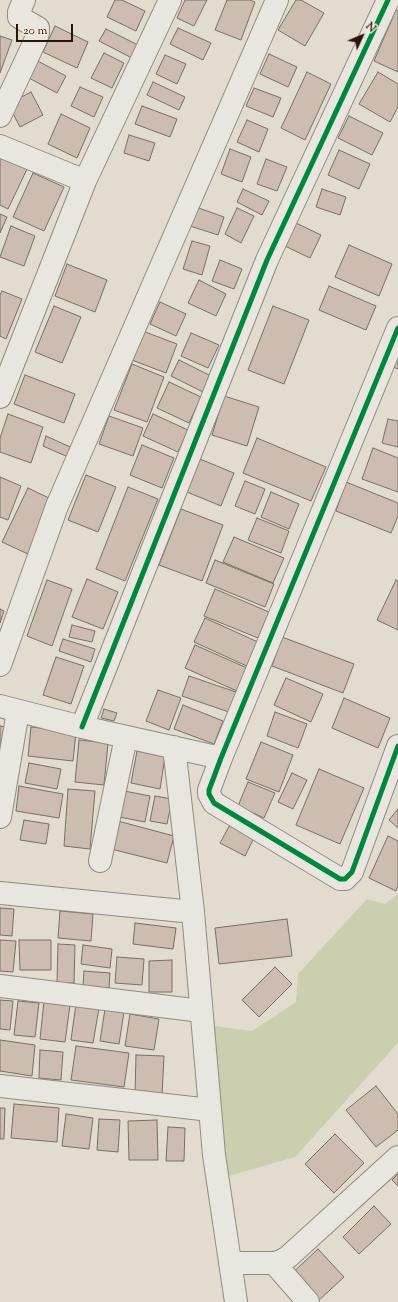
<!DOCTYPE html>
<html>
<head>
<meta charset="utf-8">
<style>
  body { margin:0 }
  #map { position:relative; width:398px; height:1302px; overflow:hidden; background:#e2dccf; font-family:"Sorts Mill Goudy",serif }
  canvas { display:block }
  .north { position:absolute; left:342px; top:16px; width:40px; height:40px; -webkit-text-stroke:3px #f1ebdb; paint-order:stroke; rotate:46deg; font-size:11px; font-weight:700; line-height:16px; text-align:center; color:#291405 }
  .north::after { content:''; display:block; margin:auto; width:14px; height:18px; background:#291405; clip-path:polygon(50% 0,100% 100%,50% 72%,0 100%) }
  .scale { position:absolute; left:16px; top:24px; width:57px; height:18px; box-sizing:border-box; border:2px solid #291405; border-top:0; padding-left:5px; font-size:12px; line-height:14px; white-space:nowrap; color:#291405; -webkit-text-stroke:3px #f1ebdb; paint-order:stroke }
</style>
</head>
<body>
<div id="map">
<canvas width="398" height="1302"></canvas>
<div class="north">N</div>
<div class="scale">20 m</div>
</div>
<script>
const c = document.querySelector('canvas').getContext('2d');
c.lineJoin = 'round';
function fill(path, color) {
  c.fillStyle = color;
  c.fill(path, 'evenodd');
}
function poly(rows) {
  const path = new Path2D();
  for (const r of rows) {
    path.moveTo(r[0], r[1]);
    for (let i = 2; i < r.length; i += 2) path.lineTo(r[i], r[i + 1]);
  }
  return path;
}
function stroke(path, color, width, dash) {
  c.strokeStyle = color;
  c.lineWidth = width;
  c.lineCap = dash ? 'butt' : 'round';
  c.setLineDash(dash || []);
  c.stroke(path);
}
const green = poly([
  [398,894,398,1043,295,1157,225,1177,214,1026,252,1031,296,1002,298,974,367,899,385,904]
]);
const building = poly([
  [115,0,122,0,145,11,136,31,107,17,115,0],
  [185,0,207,0,194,26,177,18,185,0],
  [227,0,250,0,255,2,241,40,215,30,227,0],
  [296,0,301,0,324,13,305,46,278,30,296,0],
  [396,10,398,11,398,72,374,61,396,10],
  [55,26,88,42,77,68,43,52,55,26],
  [178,28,211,43,203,60,170,44,178,28],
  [106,29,138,45,132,58,99,41,106,29],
  [0,36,12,40,0,73,0,36],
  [104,53,124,63,112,88,91,78,104,53],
  [269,54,297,67,288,87,260,74,269,54],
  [165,55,186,64,177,84,156,74,165,55],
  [34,59,66,76,57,93,25,76,34,59],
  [307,72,331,84,305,140,281,128,307,72],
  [378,72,398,84,398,107,390,122,359,104,378,72],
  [153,82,185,97,179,110,147,95,153,82],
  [80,87,103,97,94,117,71,106,80,87],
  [254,88,281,98,273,117,246,106,254,88],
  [31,92,43,115,20,127,8,104,31,92],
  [142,106,177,119,170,137,135,124,142,106],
  [61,114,90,128,77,158,48,144,61,114],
  [349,116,383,133,372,155,338,138,349,116],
  [247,120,268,129,259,152,237,142,247,120],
  [129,135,155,143,149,161,124,153,129,135],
  [230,149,251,157,242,182,221,174,230,149],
  [339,150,370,164,359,189,328,175,339,150],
  [0,154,28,167,8,209,0,205,0,154],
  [266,159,287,167,277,191,257,184,266,159],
  [33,173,64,187,44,231,13,217,33,173],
  [243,189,269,201,262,215,237,202,243,189],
  [322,189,346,197,340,215,316,207,322,189],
  [193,206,224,217,218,235,187,225,193,206],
  [237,208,254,216,241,243,225,234,237,208],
  [0,214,7,217,0,233,0,214],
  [296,223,321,235,310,258,285,246,296,223],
  [11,226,35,236,24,266,0,257,11,226],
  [192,241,210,246,202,275,183,269,192,241],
  [349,245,392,264,379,296,335,277,349,245],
  [220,260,242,269,234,289,212,281,220,260],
  [67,264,107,280,95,312,55,296,67,264],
  [199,280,226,294,216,316,188,303,199,280],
  [329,286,376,306,366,330,319,310,329,286],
  [2,291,22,299,6,339,0,336,0,295,2,291],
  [160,302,186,314,176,336,150,324,160,302],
  [54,306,81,317,62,363,35,352,54,306],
  [273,306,309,320,284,384,248,370,273,306],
  [140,330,177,344,166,373,129,359,140,330],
  [191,333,219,345,208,368,181,356,191,333],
  [398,355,398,369,393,367,398,355],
  [179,360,215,378,207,394,171,376,179,360],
  [132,364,164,377,147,422,114,410,132,364],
  [25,375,75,394,64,423,14,404,25,375],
  [169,382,201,397,189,423,157,408,169,382],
  [224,396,259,407,247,446,212,435,224,396],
  [8,414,43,427,31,463,0,452,0,438,8,414],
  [153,414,188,430,178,452,143,436,153,414],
  [109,416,143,428,133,456,99,444,109,416],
  [388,419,398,421,398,447,382,443,388,419],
  [46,436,79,451,75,460,43,446,46,436],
  [257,438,326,467,311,501,243,473,257,438],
  [142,445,174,458,162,488,130,475,142,445],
  [373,448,398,458,398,492,362,479,373,448],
  [195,457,234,473,221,506,182,490,195,457],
  [86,475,116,487,98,532,68,520,86,475],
  [0,477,21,486,8,520,0,517,0,477],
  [245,481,265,489,255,514,235,506,245,481],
  [346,482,398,503,398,516,391,533,336,511,346,482],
  [128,487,158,499,125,581,96,569,128,487],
  [28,488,53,500,28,554,2,542,28,488],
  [271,492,299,504,289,529,261,517,271,492],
  [181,509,223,525,202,581,159,565,181,509],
  [257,518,289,531,281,553,248,540,257,518],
  [234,537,284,558,273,583,223,562,234,537],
  [215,560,274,584,265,607,206,583,215,560],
  [87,579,118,592,103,629,72,617,87,579],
  [47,580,72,589,52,646,27,636,47,580],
  [396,580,398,581,398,630,377,620,396,580],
  [215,589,269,612,258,638,204,616,215,589],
  [0,609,4,611,0,623,0,609],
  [205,618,260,643,249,667,194,642,205,618],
  [72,625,95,631,92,642,69,637,72,625],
  [282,637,354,664,343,693,272,666,282,637],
  [63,639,95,649,91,662,59,651,63,639],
  [195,645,247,668,237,691,185,668,195,645],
  [56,657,84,666,71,704,43,695,56,657],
  [189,676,236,692,229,712,182,696,189,676],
  [286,678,323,694,311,722,274,705,286,678],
  [158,690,181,698,169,730,146,721,158,690],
  [344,698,390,718,378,748,332,728,344,698],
  [183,705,223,721,214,744,174,729,183,705],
  [104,709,117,713,114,721,101,718,104,709],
  [275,712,307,724,298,748,267,736,275,712],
  [0,726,11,728,7,752,0,750,0,726],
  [31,727,76,732,73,761,28,756,31,727],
  [79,740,108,743,104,785,75,782,79,740],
  [261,742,293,755,279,792,246,779,261,742],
  [137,751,165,757,160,789,131,783,137,751],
  [29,763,61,769,57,789,25,783,29,763],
  [319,769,364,788,340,844,296,825,319,769],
  [292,773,307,780,293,809,278,802,292,773],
  [248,782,275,793,264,818,238,806,248,782],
  [19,786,63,794,59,818,16,811,19,786],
  [68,789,95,791,90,849,64,846,68,789],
  [124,791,150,796,145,822,119,817,124,791],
  [155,796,172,799,167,824,150,821,155,796],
  [398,809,398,828,389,820,398,809],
  [24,820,49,824,46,844,20,840,24,820],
  [114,820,174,836,167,863,107,848,114,820],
  [231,823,255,836,245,856,220,843,231,823],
  [388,836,398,841,398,886,396,891,369,878,388,836],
  [0,908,14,909,12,936,0,935,0,908],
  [60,911,93,914,91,941,58,938,60,911],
  [287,919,292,956,219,964,215,928,287,919],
  [135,923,176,928,173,949,133,944,135,923],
  [0,940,16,941,13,972,0,971,0,940],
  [19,940,51,940,51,970,20,970,19,940],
  [58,944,75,945,74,983,57,983,58,944],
  [83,945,112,949,110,968,81,964,83,945],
  [117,957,144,959,142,985,115,983,117,957],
  [172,960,172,992,149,992,149,961,172,960],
  [275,967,292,984,259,1017,242,1000,275,967],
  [84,971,110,973,109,988,83,986,84,971],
  [0,1000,13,1001,10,1030,0,1029,0,1000],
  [18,1001,39,1003,35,1037,14,1035,18,1001],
  [44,1001,70,1005,65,1042,40,1039,44,1001],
  [76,1004,99,1008,93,1043,71,1040,76,1004],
  [105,1009,124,1012,119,1044,100,1041,105,1009],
  [130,1014,159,1019,154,1050,125,1046,130,1014],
  [0,1040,35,1045,32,1076,0,1071,0,1040],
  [76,1046,129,1053,124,1087,71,1080,76,1046],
  [40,1050,63,1052,61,1080,39,1078,40,1050],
  [136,1055,164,1056,162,1096,135,1095,136,1055],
  [376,1086,398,1114,398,1130,376,1147,346,1110,376,1086],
  [14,1104,59,1108,57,1142,11,1138,14,1104],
  [0,1108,5,1108,4,1139,0,1139,0,1108],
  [66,1114,93,1118,89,1149,62,1146,66,1114],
  [99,1119,120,1120,118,1152,97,1150,99,1119],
  [157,1120,158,1160,129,1160,128,1121,157,1120],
  [168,1127,185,1128,184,1161,166,1161,168,1127],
  [335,1134,364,1163,334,1193,305,1164,335,1134],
  [398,1174,398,1186,392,1180,398,1174],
  [374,1206,391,1224,359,1254,343,1237,374,1206],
  [318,1249,344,1277,317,1302,288,1277,318,1249]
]);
const minor = poly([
  [0,116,36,39,38,33,38,28,19,17,19,12,24,0],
  [0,146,85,181,0,397],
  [85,181,170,0],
  [398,328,221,758,209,790,209,794,214,803,340,879,345,879,352,872,398,746],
  [0,665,57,506,277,0],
  [0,706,82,727,221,758],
  [82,727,267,260,388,0],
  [174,747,193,912,214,1155,236,1302],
  [0,817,18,711],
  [100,861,126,737],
  [0,893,193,912],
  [0,986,201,1011],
  [0,1086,210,1110],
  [230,1263,274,1263,281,1261,288,1257,398,1157],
  [274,1263,308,1302]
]);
const cycleway = poly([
  [398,328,221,758,209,790,209,794,214,803,340,879,345,879,352,872,398,746],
  [82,727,267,260,388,0]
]);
fill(green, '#cbceaf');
fill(building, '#cdbdb1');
stroke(building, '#766f66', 1);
stroke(minor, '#918a81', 24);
stroke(minor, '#e9e6df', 22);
stroke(cycleway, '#00873e', 5);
</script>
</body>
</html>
